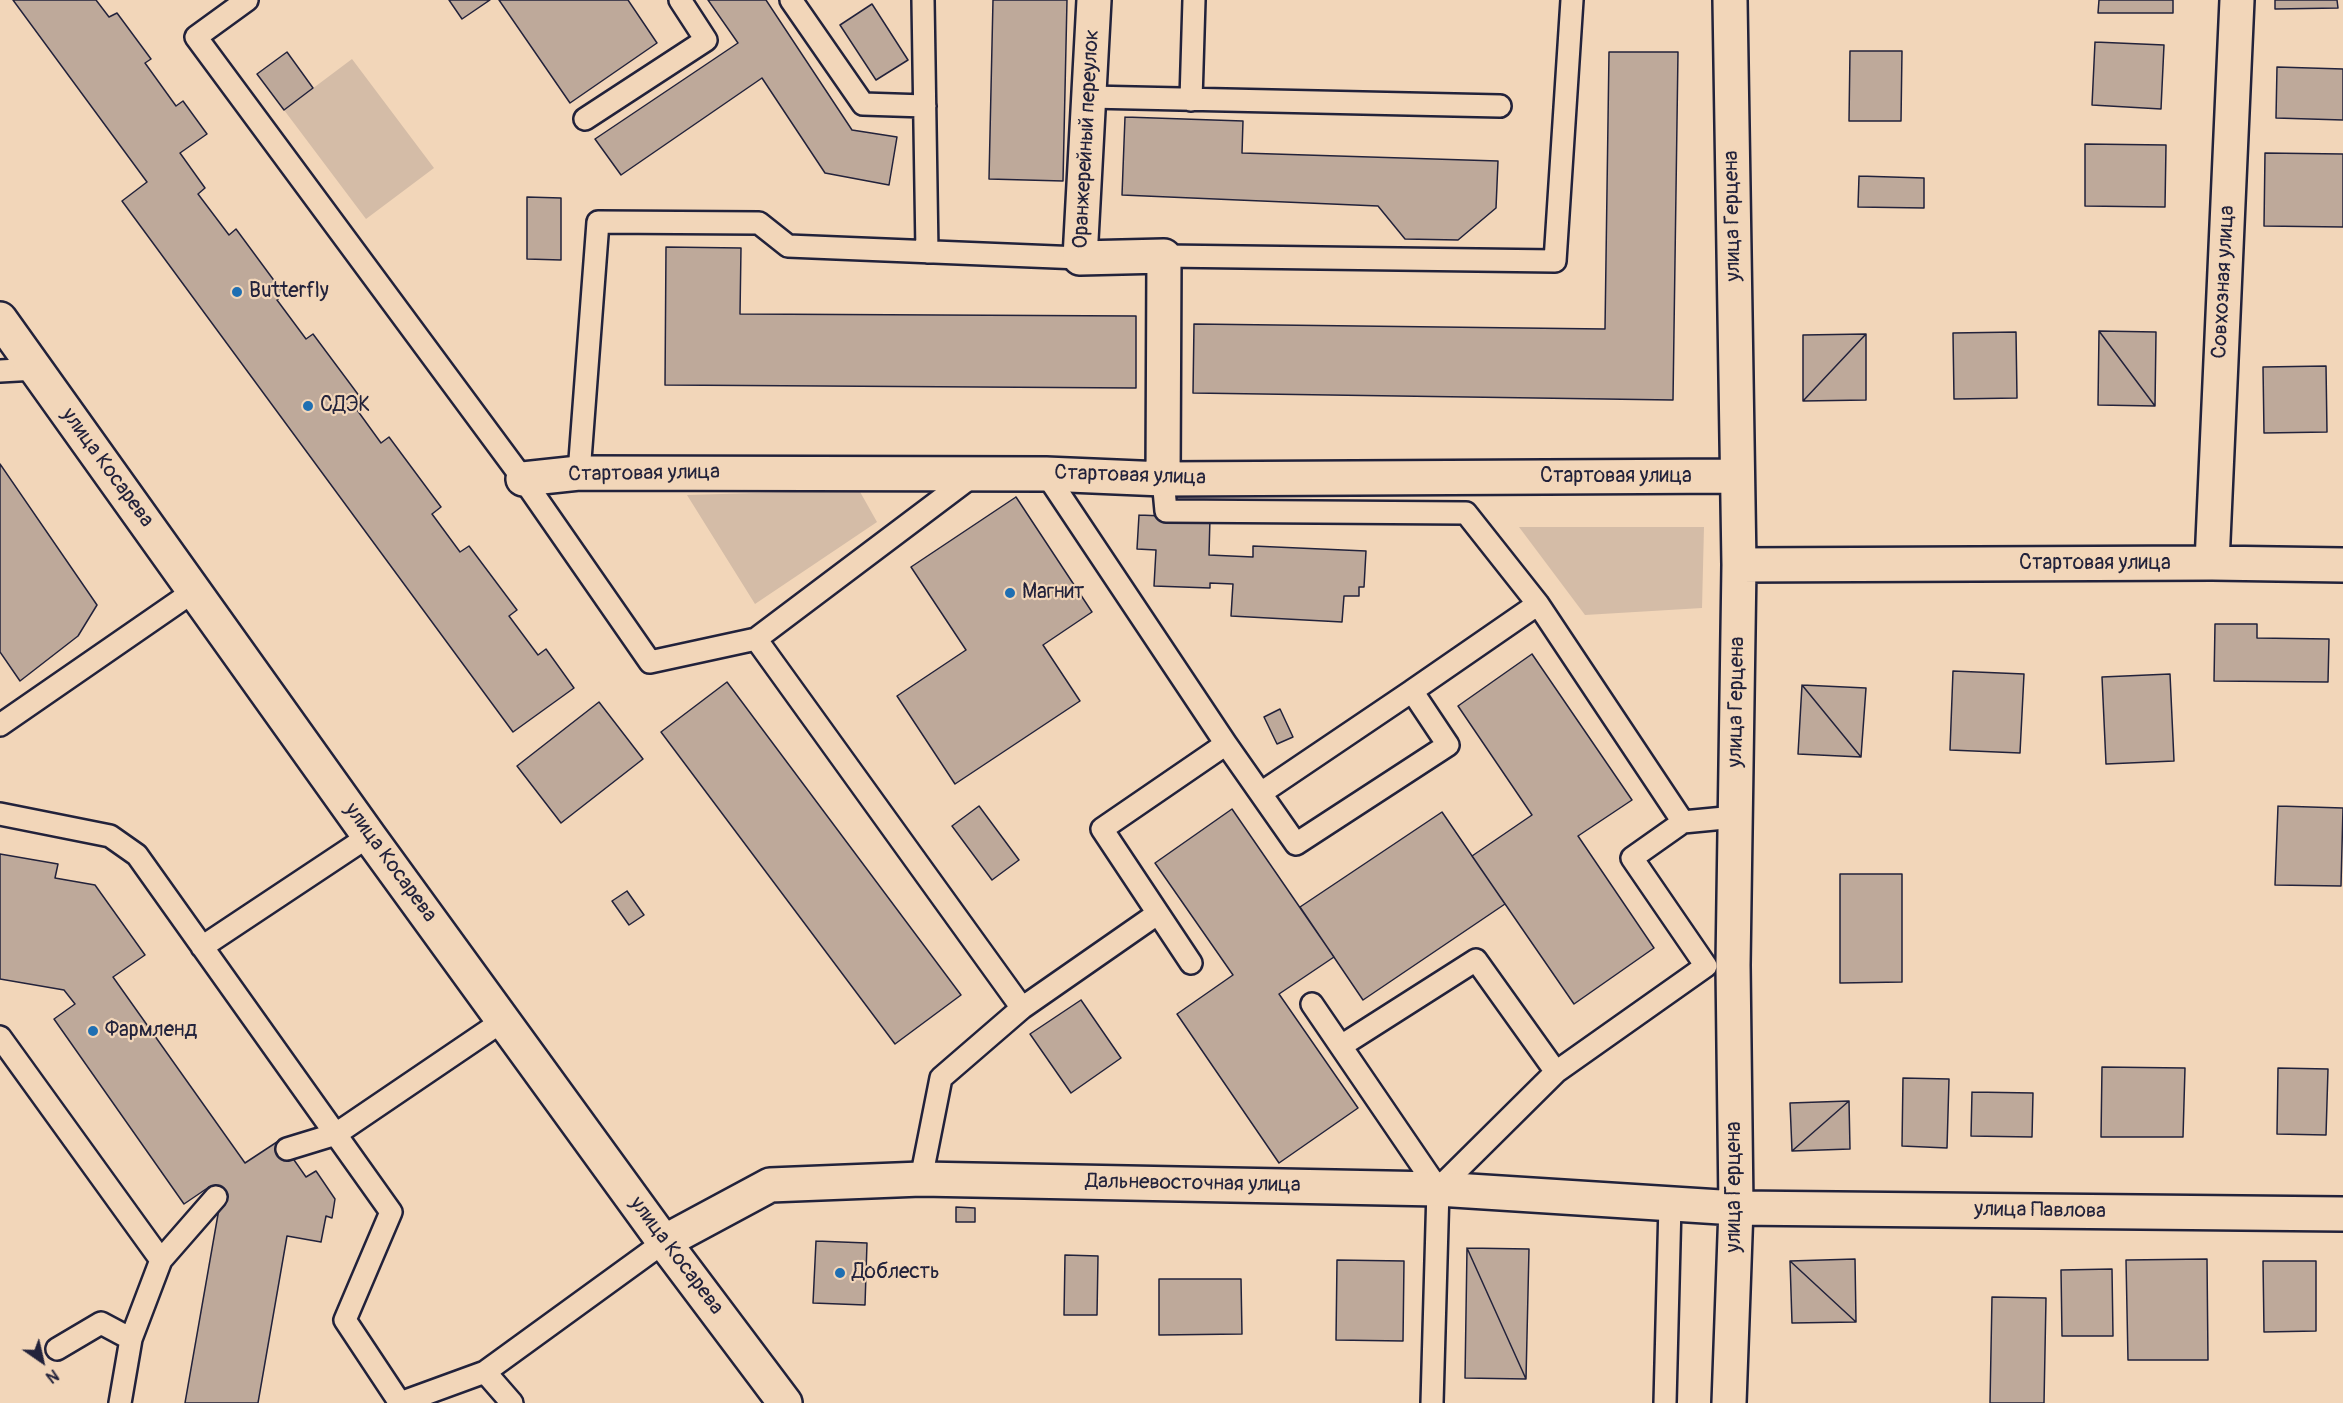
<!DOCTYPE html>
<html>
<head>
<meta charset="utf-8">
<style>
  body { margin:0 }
  #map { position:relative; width:2343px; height:1403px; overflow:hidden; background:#f2d6b9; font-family:Pangolin,sans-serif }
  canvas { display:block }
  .north { position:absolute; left:12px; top:1331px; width:60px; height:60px; -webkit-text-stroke:4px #f2d6b9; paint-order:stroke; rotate:146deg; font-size:16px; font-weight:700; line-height:24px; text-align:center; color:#22223b }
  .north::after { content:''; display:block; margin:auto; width:21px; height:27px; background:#22223b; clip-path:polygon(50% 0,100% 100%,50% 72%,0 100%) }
</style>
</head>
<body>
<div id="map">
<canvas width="2343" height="1403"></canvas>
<div class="north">N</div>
</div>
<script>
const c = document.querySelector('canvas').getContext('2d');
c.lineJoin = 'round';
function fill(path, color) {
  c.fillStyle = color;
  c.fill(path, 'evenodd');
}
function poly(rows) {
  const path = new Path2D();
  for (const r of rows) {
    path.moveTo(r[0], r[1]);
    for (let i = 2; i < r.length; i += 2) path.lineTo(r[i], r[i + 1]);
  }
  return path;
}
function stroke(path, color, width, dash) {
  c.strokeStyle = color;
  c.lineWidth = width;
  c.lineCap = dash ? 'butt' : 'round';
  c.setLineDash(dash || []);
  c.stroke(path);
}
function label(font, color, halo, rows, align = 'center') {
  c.font = font + ' Pangolin,sans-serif';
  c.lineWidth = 4.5;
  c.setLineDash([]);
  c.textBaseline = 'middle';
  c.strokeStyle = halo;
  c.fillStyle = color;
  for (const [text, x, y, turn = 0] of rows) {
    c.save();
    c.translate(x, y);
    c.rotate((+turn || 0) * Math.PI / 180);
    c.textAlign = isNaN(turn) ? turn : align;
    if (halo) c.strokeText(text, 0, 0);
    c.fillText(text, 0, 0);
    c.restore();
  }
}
const green = poly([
  [352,59,434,168,366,219,284,110],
  [859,490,877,522,755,604,687,495],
  [1519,527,1704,527,1702,608,1585,615]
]);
const building = poly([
  [13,0,96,0,109,17,117,13,151,59,145,63,176,106,183,101,207,134,180,153,205,188,198,194,229,235,236,229,284,294,277,300,306,339,313,334,360,397,352,403,381,443,389,437,441,507,432,514,460,552,469,546,517,610,509,616,538,655,546,649,574,688,513,732,122,201,147,182,13,0],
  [449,0,490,0,462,19,449,0],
  [499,0,628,0,657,43,570,103,499,0],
  [708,0,766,0,852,130,897,137,889,185,825,173,762,78,621,175,595,139,738,43,708,0],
  [993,0,1067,0,1063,181,989,179,993,0],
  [2099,0,2173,0,2173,13,2098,13,2099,0],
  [2275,0,2337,0,2338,8,2275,9,2275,0],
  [872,4,908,60,876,80,840,25,872,4],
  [2095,42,2164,45,2161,109,2092,105,2095,42],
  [1850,51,1902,51,1901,121,1849,121,1850,51],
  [287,52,313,88,284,110,257,74,287,52],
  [1609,52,1678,52,1673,400,1193,393,1194,324,1605,329,1609,52],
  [2277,67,2343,69,2343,120,2276,118,2277,67],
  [1125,117,1243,121,1242,153,1498,161,1496,208,1458,240,1405,239,1378,206,1122,195,1125,117],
  [2085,144,2166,145,2165,207,2085,206,2085,144],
  [2265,153,2343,154,2343,227,2264,226,2265,153],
  [1859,176,1924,178,1924,208,1858,207,1859,176],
  [527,197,561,198,561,260,527,259,527,197],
  [666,247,741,248,740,314,1136,316,1136,388,665,385,666,247],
  [2099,331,2155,406,2098,405,2099,331],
  [2099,331,2156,332,2155,406,2099,331],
  [2016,332,2017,398,1954,399,1953,333,2016,332],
  [1866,334,1803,401,1803,335,1866,334],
  [1866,334,1866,400,1803,401,1866,334],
  [2326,366,2327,432,2264,433,2263,367,2326,366],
  [0,464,97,605,78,636,20,681,0,652,0,464],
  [1016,497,1092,612,1043,645,1080,701,955,784,897,696,966,650,911,567,1016,497],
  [1139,515,1210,518,1209,555,1253,557,1253,546,1366,551,1364,587,1359,587,1359,596,1344,596,1342,622,1231,616,1233,584,1210,583,1210,588,1154,586,1156,550,1137,549,1139,515],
  [2215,624,2257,624,2257,638,2329,639,2328,682,2214,681,2215,624],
  [1532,654,1632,800,1578,836,1654,948,1574,1004,1472,856,1532,815,1458,706,1532,654],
  [1953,671,2024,674,2020,753,1950,750,1953,671],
  [2170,674,2174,761,2106,764,2102,677,2170,674],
  [727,682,961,995,895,1044,661,732,727,682],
  [1802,685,1866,688,1861,757,1802,685],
  [1802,685,1861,757,1798,754,1802,685],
  [599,702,643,759,561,823,517,766,599,702],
  [1280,709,1293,737,1277,744,1264,717,1280,709],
  [979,806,1019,860,992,880,952,826,979,806],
  [2278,806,2343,808,2341,886,2275,885,2278,806],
  [1232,809,1334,957,1279,994,1358,1108,1279,1163,1177,1014,1233,975,1155,863,1232,809],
  [1442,812,1505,904,1363,1000,1300,907,1442,812],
  [0,854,58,864,55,878,95,885,145,955,113,977,245,1163,280,1140,306,1177,316,1171,335,1199,332,1218,326,1216,321,1242,287,1236,258,1403,185,1403,220,1203,209,1187,184,1204,54,1019,75,1004,64,990,0,979,0,854],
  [1840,874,1902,874,1902,982,1840,983,1840,874],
  [627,891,644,915,629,925,612,901,627,891],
  [1081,1000,1121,1058,1071,1093,1030,1034,1081,1000],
  [2102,1067,2185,1068,2183,1137,2101,1137,2102,1067],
  [2278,1068,2328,1069,2326,1135,2277,1134,2278,1068],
  [1903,1078,1949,1079,1947,1148,1902,1146,1903,1078],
  [1972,1092,2033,1093,2032,1137,1971,1136,1972,1092],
  [1849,1101,1850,1149,1792,1151,1849,1101],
  [1849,1101,1792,1151,1790,1103,1849,1101],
  [956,1207,975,1208,975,1222,956,1222,956,1207],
  [816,1241,867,1243,865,1305,813,1303,816,1241],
  [1467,1248,1529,1249,1526,1379,1467,1248],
  [1467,1248,1526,1379,1465,1378,1467,1248],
  [1065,1255,1098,1256,1097,1315,1064,1315,1065,1255],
  [1855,1259,1856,1322,1790,1261,1855,1259],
  [2207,1259,2208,1360,2128,1360,2126,1260,2207,1259],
  [1337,1260,1404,1261,1403,1341,1336,1340,1337,1260],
  [1790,1261,1856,1322,1792,1323,1790,1261],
  [2263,1261,2316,1261,2316,1331,2264,1332,2263,1261],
  [2112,1269,2113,1336,2062,1336,2061,1270,2112,1269],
  [1159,1279,1241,1279,1242,1334,1159,1335,1159,1279],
  [1992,1297,2046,1298,2044,1403,1990,1403,1992,1297]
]);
const service = poly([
  [247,0,196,37,523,479,650,662,756,639,1022,1008],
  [791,0,863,104,925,106],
  [923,0,927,252],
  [1089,97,1500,106],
  [1191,100,1194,0],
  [585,119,706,40,680,0],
  [1164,256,1555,261,1572,0],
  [0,371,36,369],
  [579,473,598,222,759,223,788,246,1080,258],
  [1046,474,1226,744,1102,829,1191,963],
  [1163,479,1166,511,1466,513,1538,604],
  [756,639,975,474],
  [0,725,194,591],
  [1226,744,1296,844,1448,745,1412,691,1538,604,1683,822,1632,858,1706,966,1556,1072,1438,1189,1312,1004],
  [1261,793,1412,691],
  [0,814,110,836,137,855,391,1212,345,1320,400,1403,485,1372,664,1242],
  [1683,822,1735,817],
  [202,947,369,836],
  [0,1037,161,1260,131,1339,120,1403],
  [1341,1046,1476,960,1556,1072],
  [287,1149,336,1134,504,1020],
  [921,1179,941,1078,1022,1008,1157,914],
  [161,1260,216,1197],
  [57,1349,101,1323,131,1339],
  [485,1372,512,1403],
  [1432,1403,1438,1189],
  [1665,1403,1670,1204]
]);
const minor = poly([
  [1094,0,1080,258,1164,256,1163,479],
  [523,479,579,473,1046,474,1163,479,1737,476],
  [2212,563,2237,0],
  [1739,565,2212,563,2343,565],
  [664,1242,770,1185,921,1179,1438,1189,1736,1208,2343,1214],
  [1729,1403,1736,1208,1733,965,1739,565,1730,0]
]);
const tertiary = poly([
  [0,319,369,836,664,1242,785,1403]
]);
const markers = [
  [237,292,6,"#1f6fb2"],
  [308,406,6,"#1f6fb2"],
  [1010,593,6,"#1f6fb2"],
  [93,1031,6,"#1f6fb2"],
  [840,1273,6,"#1f6fb2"]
];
const streetNames = [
  ["Оранжерейный переулок",1087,139,-87],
  ["улица Герцена",1733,216,-91],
  ["Совхозная улица",2224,282,-87],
  ["улица Косарева",107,468,54],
  ["Стартовая улица",644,474,-1],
  ["Стартовая улица",1130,476,2],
  ["Стартовая улица",1616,477],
  ["Стартовая улица",2095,564],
  ["улица Герцена",1737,702,-89],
  ["улица Косарева",390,863,54],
  ["Дальневосточная улица",1193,1184,1],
  ["улица Герцена",1735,1187,-90],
  ["улица Павлова",2040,1211,1],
  ["улица Косарева",676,1256,53]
];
const poiNames = [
  ["Butterfly",249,292],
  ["СДЭК",320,406],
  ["Магнит",1022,593],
  ["Фармленд",105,1031],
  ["Доблесть",852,1273]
];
fill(green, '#d4bca7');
fill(building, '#bea99a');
stroke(building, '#22223b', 1.5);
stroke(service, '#22223b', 26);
stroke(minor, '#22223b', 38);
stroke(tertiary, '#22223b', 38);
stroke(service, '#f2d6b9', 21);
stroke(minor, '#f2d6b9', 33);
stroke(tertiary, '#f2d6b9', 33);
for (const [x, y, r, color] of markers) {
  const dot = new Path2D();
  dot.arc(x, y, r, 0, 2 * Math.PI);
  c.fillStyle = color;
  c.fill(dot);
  stroke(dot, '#f2d6b9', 2);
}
label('21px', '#22223b', '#f2d6b9', streetNames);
label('21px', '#22223b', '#f2d6b9', poiNames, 'left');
</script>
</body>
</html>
